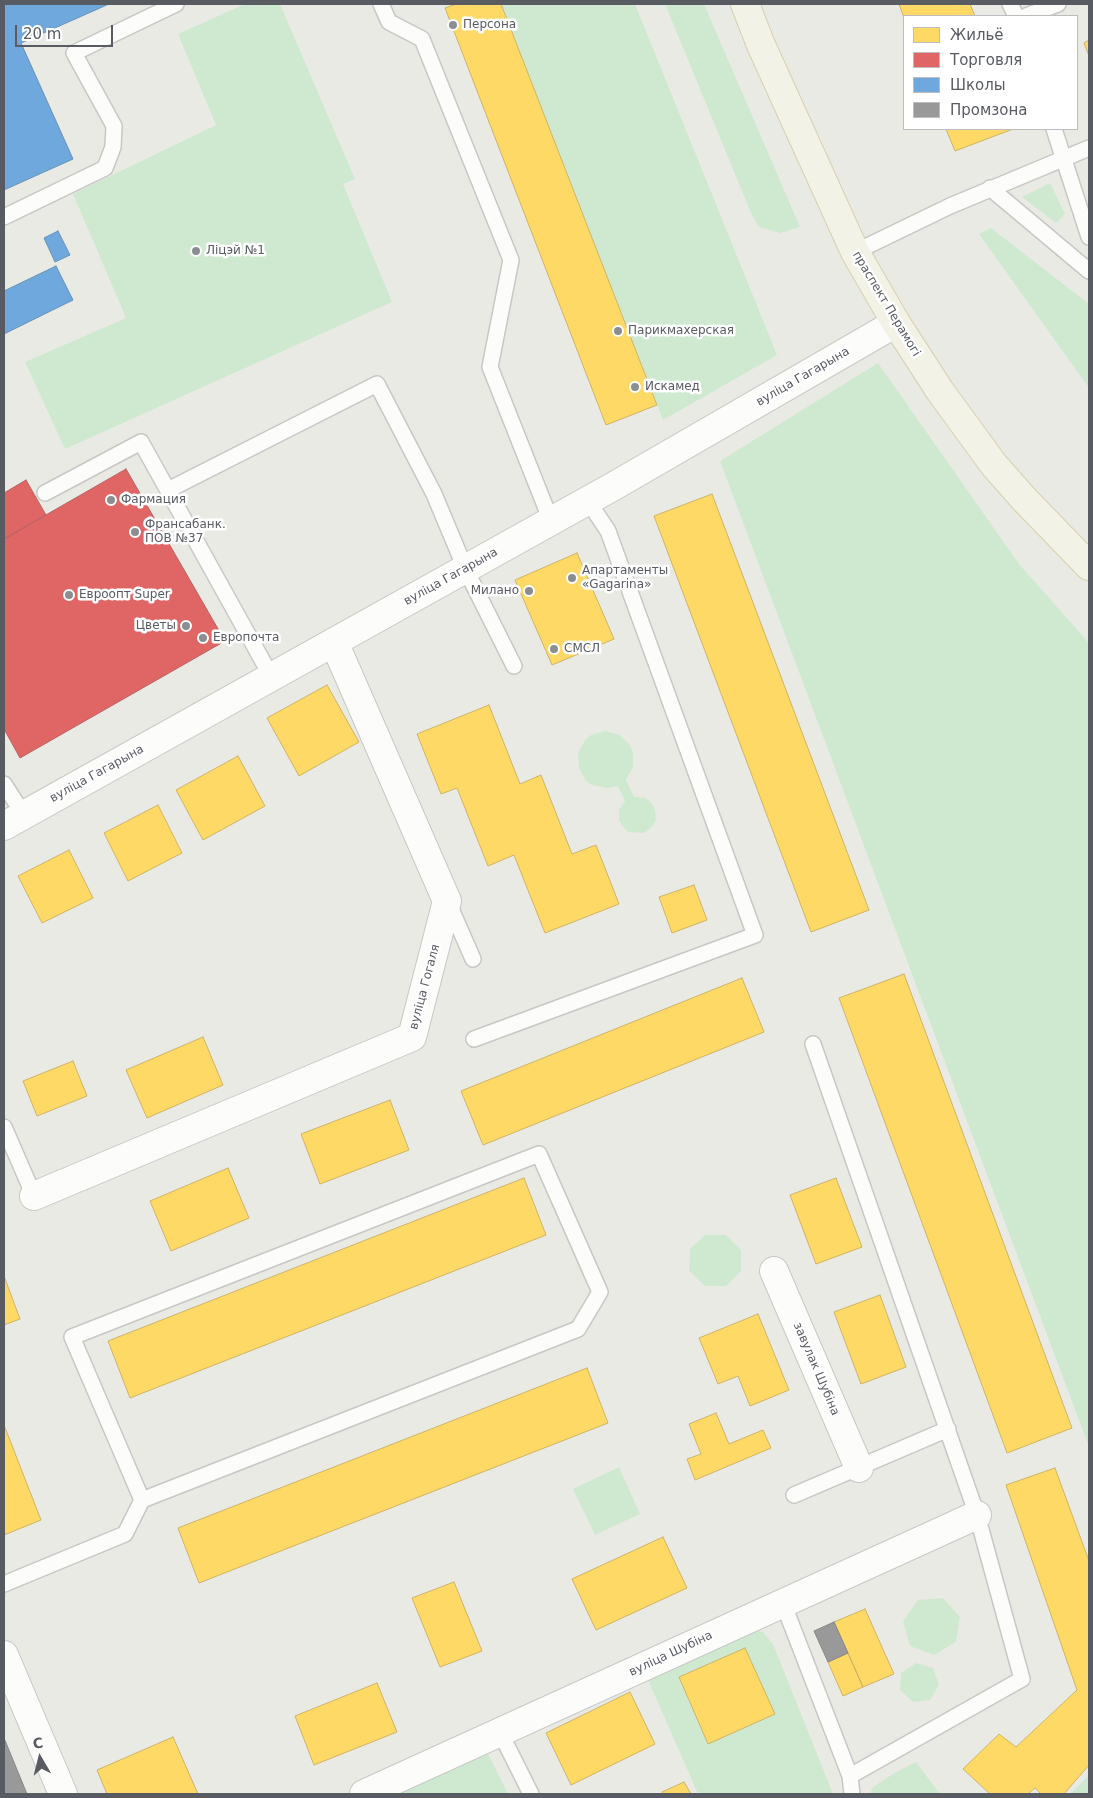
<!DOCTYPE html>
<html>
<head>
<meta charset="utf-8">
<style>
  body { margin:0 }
  #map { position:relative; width:1093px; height:1798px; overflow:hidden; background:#eaeae4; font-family:"DejaVu Sans",sans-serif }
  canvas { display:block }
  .frame { position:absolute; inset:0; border:5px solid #595b63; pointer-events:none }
  .legend { position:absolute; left:903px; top:15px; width:175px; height:115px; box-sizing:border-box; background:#fff; border:1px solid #bdbdc1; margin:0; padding:6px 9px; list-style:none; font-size:15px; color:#595b63 }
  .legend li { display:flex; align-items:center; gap:10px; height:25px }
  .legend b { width:25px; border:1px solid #bdbdc1 }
  .north { position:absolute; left:15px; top:1733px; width:50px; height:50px; -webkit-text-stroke:4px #fff; paint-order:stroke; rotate:352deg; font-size:14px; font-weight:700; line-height:20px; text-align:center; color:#595b63 }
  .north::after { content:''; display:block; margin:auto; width:18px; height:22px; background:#595b63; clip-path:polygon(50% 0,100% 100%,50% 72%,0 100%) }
  .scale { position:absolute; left:15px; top:25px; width:98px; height:22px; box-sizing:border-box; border:2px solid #595b63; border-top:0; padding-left:6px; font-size:15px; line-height:18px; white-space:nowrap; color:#595b63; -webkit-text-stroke:4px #fff; paint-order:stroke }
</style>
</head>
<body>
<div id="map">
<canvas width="1093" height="1798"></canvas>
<div class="frame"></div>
<ul class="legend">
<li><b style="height:14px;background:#ffd966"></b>Жильё</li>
<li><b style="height:14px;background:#e06666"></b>Торговля</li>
<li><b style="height:14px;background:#6fa8dc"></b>Школы</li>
<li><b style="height:14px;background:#999"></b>Промзона</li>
</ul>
<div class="north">С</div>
<div class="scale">20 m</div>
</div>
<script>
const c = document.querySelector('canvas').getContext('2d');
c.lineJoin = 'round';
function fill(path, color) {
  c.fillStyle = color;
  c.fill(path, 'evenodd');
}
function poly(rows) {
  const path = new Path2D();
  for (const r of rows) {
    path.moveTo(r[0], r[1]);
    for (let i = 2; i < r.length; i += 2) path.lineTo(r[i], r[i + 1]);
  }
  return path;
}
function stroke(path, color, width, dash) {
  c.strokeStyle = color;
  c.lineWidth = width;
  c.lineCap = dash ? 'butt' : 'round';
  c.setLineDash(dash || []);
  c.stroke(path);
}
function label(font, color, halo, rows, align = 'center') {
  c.font = font + ' "DejaVu Sans",sans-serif';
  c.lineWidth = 5;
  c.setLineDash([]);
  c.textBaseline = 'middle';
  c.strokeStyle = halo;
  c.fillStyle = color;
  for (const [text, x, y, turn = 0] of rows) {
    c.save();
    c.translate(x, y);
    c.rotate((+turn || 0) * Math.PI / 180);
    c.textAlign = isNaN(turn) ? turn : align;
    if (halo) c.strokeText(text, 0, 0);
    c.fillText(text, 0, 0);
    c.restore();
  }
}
const green = poly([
  [245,4,280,4,355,179,343,184,392,302,65,449,25,362,126,318,73,194,216,125,178,34],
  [501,4,635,4,777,355,663,420],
  [665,4,704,4,800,227,780,233,759,227,751,213],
  [1050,183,1065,214,1056,223,1022,197],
  [991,228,1089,304,1089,388,979,234],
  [878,363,1019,564,1089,643,1089,1447,720,461],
  [605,731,620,735,630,745,633,752,633,767,626,780,634,797,646,798,653,805,655,810,656,820,654,824,647,831,643,833,628,832,622,825,619,820,619,810,625,801,618,786,607,788,592,785,586,781,579,768,578,753,585,740,591,735],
  [705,1235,726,1235,741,1250,741,1271,726,1286,705,1286,689,1271,690,1249],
  [619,1467,640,1514,595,1535,573,1489],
  [943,1598,960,1617,956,1642,934,1655,910,1646,903,1621,918,1600],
  [750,1630,763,1632,773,1644,833,1794,698,1794,648,1680],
  [916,1663,933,1668,939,1685,930,1700,913,1702,900,1690,901,1673],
  [487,1752,508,1794,396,1794],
  [916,1762,940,1794,870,1794,873,1787,896,1772],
  [1089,1775,1089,1794,1070,1794]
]);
const homes = poly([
  [456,4,501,4,657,405,606,425,445,8,456,4],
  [899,4,970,4,975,16,904,16,904,18,899,4],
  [1089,40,1089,56,1084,43,1089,40],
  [946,129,1013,129,955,151,946,129],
  [712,494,869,910,811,932,654,516,712,494],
  [577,553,614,639,552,665,515,580,577,553],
  [327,685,359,742,299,776,267,718,327,685],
  [489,705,520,784,541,775,572,854,596,845,619,904,545,933,514,855,488,866,457,788,441,794,417,734,489,705],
  [238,756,265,806,203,840,176,790,238,756],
  [158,805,182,853,128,881,104,833,158,805],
  [69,850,93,898,42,923,18,876,69,850],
  [694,885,707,920,672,933,659,897,694,885],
  [904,974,1072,1428,1007,1453,839,998,904,974],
  [742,978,764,1032,483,1145,461,1091,742,978],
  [203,1037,223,1085,147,1118,126,1070,203,1037],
  [73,1061,87,1096,37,1116,23,1081,73,1061],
  [390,1100,409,1150,320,1184,301,1134,390,1100],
  [228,1168,249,1218,171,1251,150,1201,228,1168],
  [524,1178,546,1235,130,1398,108,1341,524,1178],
  [836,1178,862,1247,816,1264,790,1195,836,1178],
  [4,1276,20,1319,4,1325,4,1276],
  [880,1295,906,1367,861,1384,834,1312,880,1295],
  [758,1314,789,1390,750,1406,738,1376,718,1384,699,1338,758,1314],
  [587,1368,608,1423,199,1583,178,1528,587,1368],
  [716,1413,729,1444,763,1430,771,1448,695,1480,687,1459,701,1454,689,1424,716,1413],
  [4,1425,41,1520,4,1535,4,1425],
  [1055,1468,1089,1561,1089,1765,1064,1794,1041,1794,1035,1788,1028,1794,990,1794,963,1769,999,1734,1016,1747,1077,1690,1006,1485,1055,1468],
  [663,1537,687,1588,596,1630,572,1579,663,1537],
  [454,1582,482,1651,440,1667,412,1598,454,1582],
  [865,1609,894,1674,863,1687,834,1622,865,1609],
  [745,1648,775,1714,708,1744,679,1677,745,1648],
  [848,1653,863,1687,843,1696,828,1662,848,1653],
  [377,1683,397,1732,314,1765,295,1716,377,1683],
  [630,1692,655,1744,571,1785,546,1733,630,1692],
  [173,1737,198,1794,107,1794,97,1770,173,1737],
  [684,1782,691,1794,663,1794,662,1792,684,1782]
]);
const shops = poly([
  [126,469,225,641,20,758,4,729,4,539,126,469],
  [26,480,46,515,4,539,4,493,26,480]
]);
const schools = poly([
  [4,4,109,4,21,43,73,159,4,190,4,4],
  [58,231,70,255,55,262,44,238,58,231],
  [56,266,73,300,4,334,4,291,56,266]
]);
const industry = poly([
  [834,1622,848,1653,828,1662,814,1631,834,1622],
  [4,1738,27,1794,4,1794,4,1738]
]);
const lane = poly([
  [381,4,389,22,422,39,511,260,490,367,551,521],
  [1010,4,1016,16],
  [1026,16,1058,4],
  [1054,129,1089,237],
  [990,188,1089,271],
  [4,217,105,168,113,147,114,126,74,53,176,4],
  [855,252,950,206,1089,148],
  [168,490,377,384,434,494,465,568,514,666],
  [45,493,141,442,271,676],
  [4,784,24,815],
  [448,902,473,959],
  [474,1039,755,935,608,531,588,501],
  [813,1044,977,1515,1022,1679,850,1776,852,1794],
  [4,1127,34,1196],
  [794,1495,948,1429],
  [4,1584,125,1534,142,1500,578,1329,600,1292,539,1154,72,1337,142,1500],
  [783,1603,850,1776],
  [500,1732,531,1794]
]);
const street = poly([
  [4,826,614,486,896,323],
  [34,1196,412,1037,447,901,334,642],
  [774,1271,859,1468],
  [4,1655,63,1794],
  [364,1794,977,1515]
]);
const primary = poly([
  [745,4,761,45,855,252,896,323,940,391,994,465,1024,499,1089,566]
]);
const markers = [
  [453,25,5,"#8c8d90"],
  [196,251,5,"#8c8d90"],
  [618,331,5,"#8c8d90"],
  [635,387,5,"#8c8d90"],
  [111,500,5,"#8c8d90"],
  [135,532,5,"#8c8d90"],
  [572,578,5,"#8c8d90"],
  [529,591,5,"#8c8d90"],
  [69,595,5,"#8c8d90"],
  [186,626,5,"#8c8d90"],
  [203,638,5,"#8c8d90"],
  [554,649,5,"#8c8d90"]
];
const poiNames = [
  ["Персона",463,25],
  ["Ліцэй №1",206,251],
  ["Парикмахерская",628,331],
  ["Искамед",645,387],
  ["Фармация",121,500],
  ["Франсабанк.",145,525],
  ["ПОВ №37",145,539],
  ["Апартаменты",582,571],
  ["«Gagarina»",582,585],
  ["Милано",519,591,"right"],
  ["Евроопт Super",79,595],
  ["Цветы",176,626,"right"],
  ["Европочта",213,638],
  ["СМСЛ",564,649]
];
const streetNames = [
  ["праспект Перамогі",886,304,59],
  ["вуліца Гагарына",803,377,-30],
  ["вуліца Гагарына",451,577,-29],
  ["вуліца Гагарына",97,774,-29],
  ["вуліца Гогаля",425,987,-75],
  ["завулак Шубіна",816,1369,67],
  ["вуліца Шубіна",671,1654,-25]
];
fill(green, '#cfe9d1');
fill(homes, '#ffd966');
stroke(homes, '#cdb365', 1);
fill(shops, '#e06666');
stroke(shops, '#b86365', 1);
fill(schools, '#6fa8dc');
stroke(schools, '#6891b8', 1);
fill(industry, '#999');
stroke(industry, '#868689', 1);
stroke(lane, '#c7c7c6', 18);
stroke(street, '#c7c7c6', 30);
stroke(primary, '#d5d1af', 30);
stroke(lane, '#fcfcfb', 15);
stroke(street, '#fcfcfb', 28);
stroke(primary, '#f2f2e6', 28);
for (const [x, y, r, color] of markers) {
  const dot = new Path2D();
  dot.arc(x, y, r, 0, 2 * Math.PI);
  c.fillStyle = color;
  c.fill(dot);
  stroke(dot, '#fff', 2);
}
label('12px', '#595b63', '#fff', poiNames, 'left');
label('12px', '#595b63', '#fff', streetNames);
</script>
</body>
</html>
